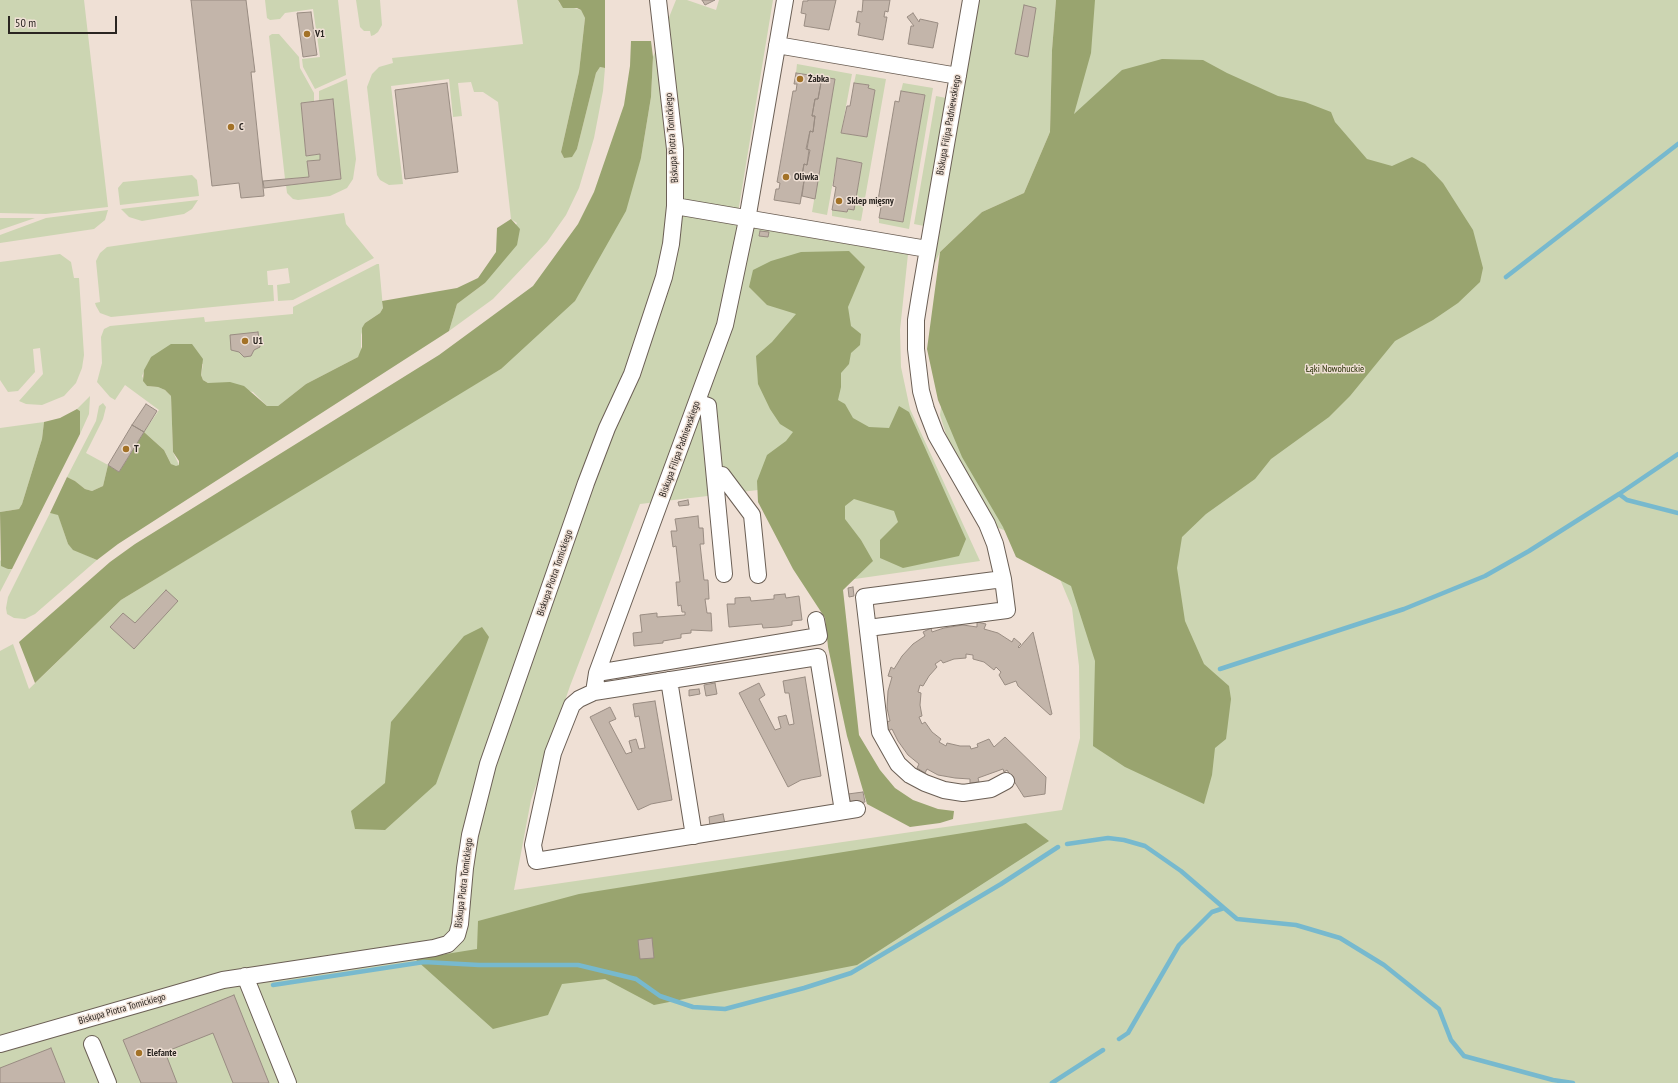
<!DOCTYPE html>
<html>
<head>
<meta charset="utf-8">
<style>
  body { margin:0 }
  #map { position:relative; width:1678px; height:1083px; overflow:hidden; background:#efe0d5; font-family:"PT Sans Narrow",sans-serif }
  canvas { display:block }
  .scale { position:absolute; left:8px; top:16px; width:109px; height:18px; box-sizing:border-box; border:2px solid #2a2521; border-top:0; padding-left:5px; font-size:12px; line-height:14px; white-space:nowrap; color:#2a2521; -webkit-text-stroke:3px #efe0d5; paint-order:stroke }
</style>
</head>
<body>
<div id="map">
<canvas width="1678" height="1083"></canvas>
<div class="scale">50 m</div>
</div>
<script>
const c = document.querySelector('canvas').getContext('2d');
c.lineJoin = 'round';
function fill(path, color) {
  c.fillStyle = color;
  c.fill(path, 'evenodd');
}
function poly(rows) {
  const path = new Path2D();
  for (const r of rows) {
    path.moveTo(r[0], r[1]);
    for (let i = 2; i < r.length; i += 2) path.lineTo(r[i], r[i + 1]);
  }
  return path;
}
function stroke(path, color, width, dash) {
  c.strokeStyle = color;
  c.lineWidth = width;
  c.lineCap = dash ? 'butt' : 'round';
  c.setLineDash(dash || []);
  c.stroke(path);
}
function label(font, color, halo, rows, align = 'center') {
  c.font = font + ' "PT Sans Narrow",sans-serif';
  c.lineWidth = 3;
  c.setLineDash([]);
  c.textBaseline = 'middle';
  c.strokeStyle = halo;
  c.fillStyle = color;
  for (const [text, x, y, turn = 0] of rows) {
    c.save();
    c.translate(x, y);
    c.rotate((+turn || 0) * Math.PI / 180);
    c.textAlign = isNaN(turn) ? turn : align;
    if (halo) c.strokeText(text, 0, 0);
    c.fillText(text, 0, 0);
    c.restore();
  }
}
const green = poly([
  [0,0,84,0,108,207,46,214,0,213],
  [265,0,338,0,346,75,315,89,303,67,302,59,320,57,313,9,285,13,280,19,270,20,267,18],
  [356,0,380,0,382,25,378,32,374,35,371,36,370,31,364,31,360,27],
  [517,0,558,0,560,4,581,10,585,18,579,72,561,152,564,158,577,149,596,73,600,67,605,68,603,91,594,138,579,188,566,215,547,242,493,299,449,331,457,304,485,283,517,223,511,219,498,102,483,92,474,92,471,82,458,83,462,116,453,117,449,79,391,86,403,184,389,185,380,180,377,175,367,87,372,74,379,67,393,63,392,58,523,44],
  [676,0,687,0,716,10,719,0,773,0,736,225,908,254,900,330,901,367,910,409,980,561,806,586,758,490,640,504,570,686,531,800,514,890,1062,810,1080,738,1079,666,1072,608,1057,572,1028,540,994,526,949,444,940,415,946,368,1032,203,1083,0,1678,0,1678,1083,0,1083,0,651,13,644,29,689,121,600,426,413,501,369,641,158,651,97,653,57],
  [978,0,1056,0,1052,50,1050,132,1024,193,982,212,940,252,935,263,933,259],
  [272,34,279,34,299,57,300,68,314,93,314,101,301,103,306,156,320,154,320,160,307,161,309,177,285,179,269,36],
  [797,64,852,74,841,133,867,137,875,90,868,88,869,85,854,83,856,74,886,79,861,221,832,216,832,210,847,212,848,209,854,210,862,163,837,159,827,215,812,212,835,79,796,73],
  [347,79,356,159,353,179,347,188,330,196,298,200,293,199,287,193,286,185,341,179,333,100,319,101,319,91],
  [903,83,933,88,909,229,879,223,879,218,903,222,925,95,901,91],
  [936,96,946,98,924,226,914,224],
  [192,175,197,180,199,196,120,205,118,188,123,182],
  [198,200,192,209,184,214,142,221,129,217,121,209],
  [108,210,105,220,94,229,0,243,0,235,46,218],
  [344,213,346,224,374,258,293,300,278,301,277,285,290,283,288,268,267,271,268,285,273,285,274,301,111,317,100,313,96,306,95,303,100,302,96,261,100,253,107,247],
  [0,218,35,218,0,230],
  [60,254,71,262,74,278,79,278,84,355,82,368,76,383,64,396,42,405,26,404,19,401,43,374,40,348,33,349,35,372,18,391,8,392,0,380,0,262],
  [377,264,379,264,383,308,380,313,365,323,361,335,361,353,358,357,306,384,278,406,267,406,253,392,208,383,203,380,201,375,203,364,151,357,142,376,147,386,158,387,165,390,171,396,173,452,179,465,176,467,171,464,164,450,144,432,159,410,125,385,115,400,110,397,97,382,102,363,101,337,104,329,110,326,204,317,205,322,293,314,293,307],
  [90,396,89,414,80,434,80,411,77,409],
  [103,403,106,407,103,419,86,453,108,465,103,486,92,491,85,489,75,481,67,477,96,421,99,406],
  [44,422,42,439,22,504,19,509,0,512,0,428],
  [50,513,58,514,68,544,73,549,97,560,35,614,25,619,14,618,7,614,6,608,8,597],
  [0,548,0,560,8,569,12,569,0,592]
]);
const forest = poly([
  [558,0,605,0,605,68,600,67,596,73,577,149,572,157,564,158,561,152,579,72,585,18,581,10,577,8,563,8],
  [1056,0,1095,0,1091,53,1074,114,1122,70,1162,59,1203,60,1227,73,1278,96,1305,102,1331,112,1335,122,1367,159,1392,166,1412,157,1425,164,1443,183,1473,230,1483,268,1480,282,1458,303,1433,320,1395,341,1350,396,1329,417,1271,459,1255,479,1206,514,1182,537,1177,568,1185,621,1204,664,1229,686,1231,699,1226,739,1215,748,1212,775,1204,804,1125,767,1093,746,1095,661,1071,586,1016,557,1003,527,962,457,938,400,927,349,940,252,982,212,1024,193,1050,132,1052,50],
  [631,41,651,41,653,57,651,97,641,158,626,211,575,301,501,369,121,600,35,683,19,642,110,562,135,544,439,355,533,286,578,224,594,192,624,105,630,66],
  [511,219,520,229,517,245,485,283,457,304,449,331,118,544,97,560,73,550,68,544,58,515,50,513,67,477,75,481,85,489,92,491,103,486,108,465,119,472,144,432,164,450,171,464,176,466,179,465,179,461,173,452,171,396,165,390,158,387,147,386,143,381,144,370,151,357,171,344,192,344,203,359,201,375,203,380,208,383,230,382,244,386,267,406,278,406,306,384,358,357,362,347,362,328,365,323,380,313,383,308,382,301,457,288,478,278,496,252,497,228],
  [849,251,865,267,848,307,851,326,861,334,860,345,851,353,849,364,841,373,841,387,838,400,845,404,853,418,869,427,889,428,899,406,909,412,966,539,959,556,903,568,880,558,880,540,898,522,894,511,854,499,845,506,845,519,861,540,873,561,843,590,859,735,880,770,895,788,913,800,938,809,954,811,953,819,940,823,910,827,867,804,847,736,828,647,825,618,793,569,758,502,757,481,767,455,786,441,793,432,780,424,770,409,758,384,756,356,772,342,796,314,767,305,749,287,753,270,771,261,801,252],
  [77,409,80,411,80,434,12,569,8,569,1,566,0,512,19,509,22,504,42,439,44,422,60,418],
  [482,627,489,637,436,784,385,830,355,829,351,811,385,783,391,722,464,636],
  [1026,823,1049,841,857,965,654,1005,605,979,562,984,548,1015,493,1029,415,959,477,949,478,921,579,894]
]);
const stream = poly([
  [1506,277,1678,144],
  [1619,494,1627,500,1678,513],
  [1220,669,1404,609,1485,576,1529,551,1619,494,1678,454],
  [1067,844,1108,838,1124,840,1145,846,1181,871,1224,908],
  [273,985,424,962,479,965,578,965,636,979,660,996,693,1007,725,1009,804,988,851,973,1001,884,1058,847],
  [1119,1039,1128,1033,1179,945,1212,912,1224,908,1237,919,1296,925,1340,938,1384,965,1439,1009,1451,1040,1464,1056,1553,1080,1573,1083],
  [1052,1083,1103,1050]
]);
const building = poly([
  [191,0,246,0,255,72,251,72,264,196,241,198,239,183,212,186,191,0],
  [702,0,715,0,705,5,702,0],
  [808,0,836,0,829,30,804,26,806,14,801,13,803,1,808,1,808,0],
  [863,0,890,0,888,12,885,11,884,17,887,17,883,40,858,35,860,23,856,22,858,11,862,12,863,0],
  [1024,5,1036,8,1028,57,1015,54,1024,5],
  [311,12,317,55,303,57,297,13,311,12],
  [913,13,919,22,920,19,938,23,933,48,908,44,911,26,914,26,907,17,913,13],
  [796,73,822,77,818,99,815,99,812,116,815,116,813,132,810,131,806,149,809,150,807,165,804,164,801,181,804,181,800,204,774,200,776,189,779,189,780,183,777,182,793,91,796,91,797,84,794,84,796,73],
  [822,77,835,79,815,199,802,196,804,181,801,181,804,164,807,165,810,150,807,149,810,131,813,132,815,116,812,116,815,99,818,99,822,77],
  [447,83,458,172,405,179,395,90,447,83],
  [854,83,869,85,868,88,875,90,867,137,841,133,847,106,850,106,854,83],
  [901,91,925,95,903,222,879,218,881,207,877,206,895,101,899,102,901,91],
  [333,99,341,179,264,188,263,181,309,177,307,161,320,160,320,154,306,156,301,103,333,99],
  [837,158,862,163,854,210,848,209,847,212,832,210,836,187,833,186,837,158],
  [760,231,769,232,768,237,759,236,760,231],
  [258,332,260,347,254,350,251,356,244,357,239,352,231,350,230,335,258,332],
  [146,404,157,411,144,432,132,425,146,404],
  [132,425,144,432,119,472,108,465,132,425],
  [688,500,689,505,679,506,678,502,688,500],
  [698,516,699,528,703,528,704,544,700,544,704,580,708,580,709,599,705,599,707,613,711,613,712,631,691,630,691,633,681,634,681,638,663,641,663,643,634,646,633,633,642,632,640,615,657,613,657,617,685,615,685,612,682,612,681,605,678,606,676,582,680,582,676,546,673,547,671,531,677,531,675,519,698,516],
  [853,587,854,596,849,597,848,588,853,587],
  [166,590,178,601,134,649,110,627,123,613,135,623,166,590],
  [785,594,786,598,799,596,802,620,792,621,792,625,778,627,763,628,762,624,729,627,727,604,735,604,735,598,750,597,751,601,774,599,774,595,785,594],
  [977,622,986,624,984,629,998,633,1012,642,1014,638,1021,644,1018,647,1019,648,1033,632,1052,714,1050,715,1018,686,1016,681,1005,685,999,675,1001,672,996,667,994,670,984,662,973,659,973,655,966,654,966,658,954,659,943,663,941,660,935,664,937,667,929,676,923,686,920,685,918,692,921,693,920,705,922,716,919,717,922,724,925,722,932,732,941,739,939,742,946,746,947,743,960,746,970,746,971,749,978,747,977,744,989,739,994,747,1005,737,1046,777,1045,794,1024,797,1007,770,1004,772,1003,769,978,778,979,782,970,783,970,779,955,778,938,775,927,769,925,773,917,768,919,764,908,755,898,741,892,729,888,731,886,722,890,721,887,708,888,691,892,677,888,676,891,667,894,669,902,656,913,644,925,636,923,632,931,628,932,632,944,628,963,625,977,627,977,622],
  [805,677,821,776,801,780,788,787,739,693,759,683,765,695,759,699,775,730,781,728,778,717,783,716,786,715,789,725,794,724,789,693,785,693,783,681,805,677],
  [715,683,717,694,706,696,704,685,715,683],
  [699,689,700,694,689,696,689,690,699,689],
  [655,701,672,800,651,804,638,810,590,717,610,707,616,719,609,722,626,754,632,752,629,741,636,739,639,749,645,748,639,716,635,717,633,704,655,701],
  [863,792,865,802,850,805,848,794,863,792],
  [723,814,725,824,710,827,709,817,723,814],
  [652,938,654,958,640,959,638,940,652,938],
  [234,995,269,1083,233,1083,213,1033,165,1052,177,1083,141,1083,123,1040,234,995],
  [51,1048,65,1083,0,1083,0,1068,51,1048]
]);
const street = poly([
  [785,0,747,220,725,325,597,673,594,692,579,699,572,705,553,753,533,845,536,861,857,809],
  [971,0,920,295,916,320,916,349,921,391,926,409,936,435,987,524,995,544,1003,579,864,597,880,732,898,764,910,775,925,783,944,790,963,793,991,789,1006,781],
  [777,45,958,76],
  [675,206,927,249],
  [697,402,708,406,724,574],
  [715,475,722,475,752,515,758,575],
  [868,628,1007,610,1003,579],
  [597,673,819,636,816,620],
  [669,680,694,836],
  [594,692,818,657,843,811],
  [245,976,288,1083],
  [0,1044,223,980,434,948,448,944,457,935,460,924,465,868,470,835,488,764,586,483,607,428,632,374,664,277,671,244,675,206,675,149,658,0],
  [92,1044,108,1083]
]);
const markers = [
  [307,34,4,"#a37227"],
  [800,79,4,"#a37227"],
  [231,127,4,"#a37227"],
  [786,177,4,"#a37227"],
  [839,201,4,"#a37227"],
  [245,341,4,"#a37227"],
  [126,449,4,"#a37227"],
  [139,1053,4,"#a37227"]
];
const poiNames = [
  ["V1",315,34],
  ["Żabka",808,79],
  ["C",239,127],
  ["Oliwka",794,177],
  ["Sklep mięsny",847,201],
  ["U1",253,341],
  ["T",134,449],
  ["Elefante",147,1053]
];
const streetNames = [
  ["Biskupa Filipa Padniewskiego",949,125,-80],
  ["Biskupa Piotra Tomickiego",672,138,-94],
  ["Biskupa Filipa Padniewskiego",680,449,-70],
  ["Biskupa Piotra Tomickiego",555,573,-71],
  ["Biskupa Piotra Tomickiego",464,883,-83],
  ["Biskupa Piotra Tomickiego",122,1009,-16]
];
const parkNames = [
  ["Łąki Nowohuckie",1335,369]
];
fill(green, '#ccd5b2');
fill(forest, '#99a46f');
stroke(stream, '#77b9ce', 4.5);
fill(building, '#c3b5aa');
stroke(building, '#998c82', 1);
stroke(street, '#6b5f55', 18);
stroke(street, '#fff', 16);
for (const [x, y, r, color] of markers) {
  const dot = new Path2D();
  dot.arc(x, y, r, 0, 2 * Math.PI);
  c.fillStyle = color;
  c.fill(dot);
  stroke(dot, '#efe0d5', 1.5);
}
label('bold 10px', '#2a2521', '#efe0d5', poiNames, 'left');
label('10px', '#2a2521', '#efe0d5', streetNames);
label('10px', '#282e04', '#efe0d5', parkNames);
</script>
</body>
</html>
